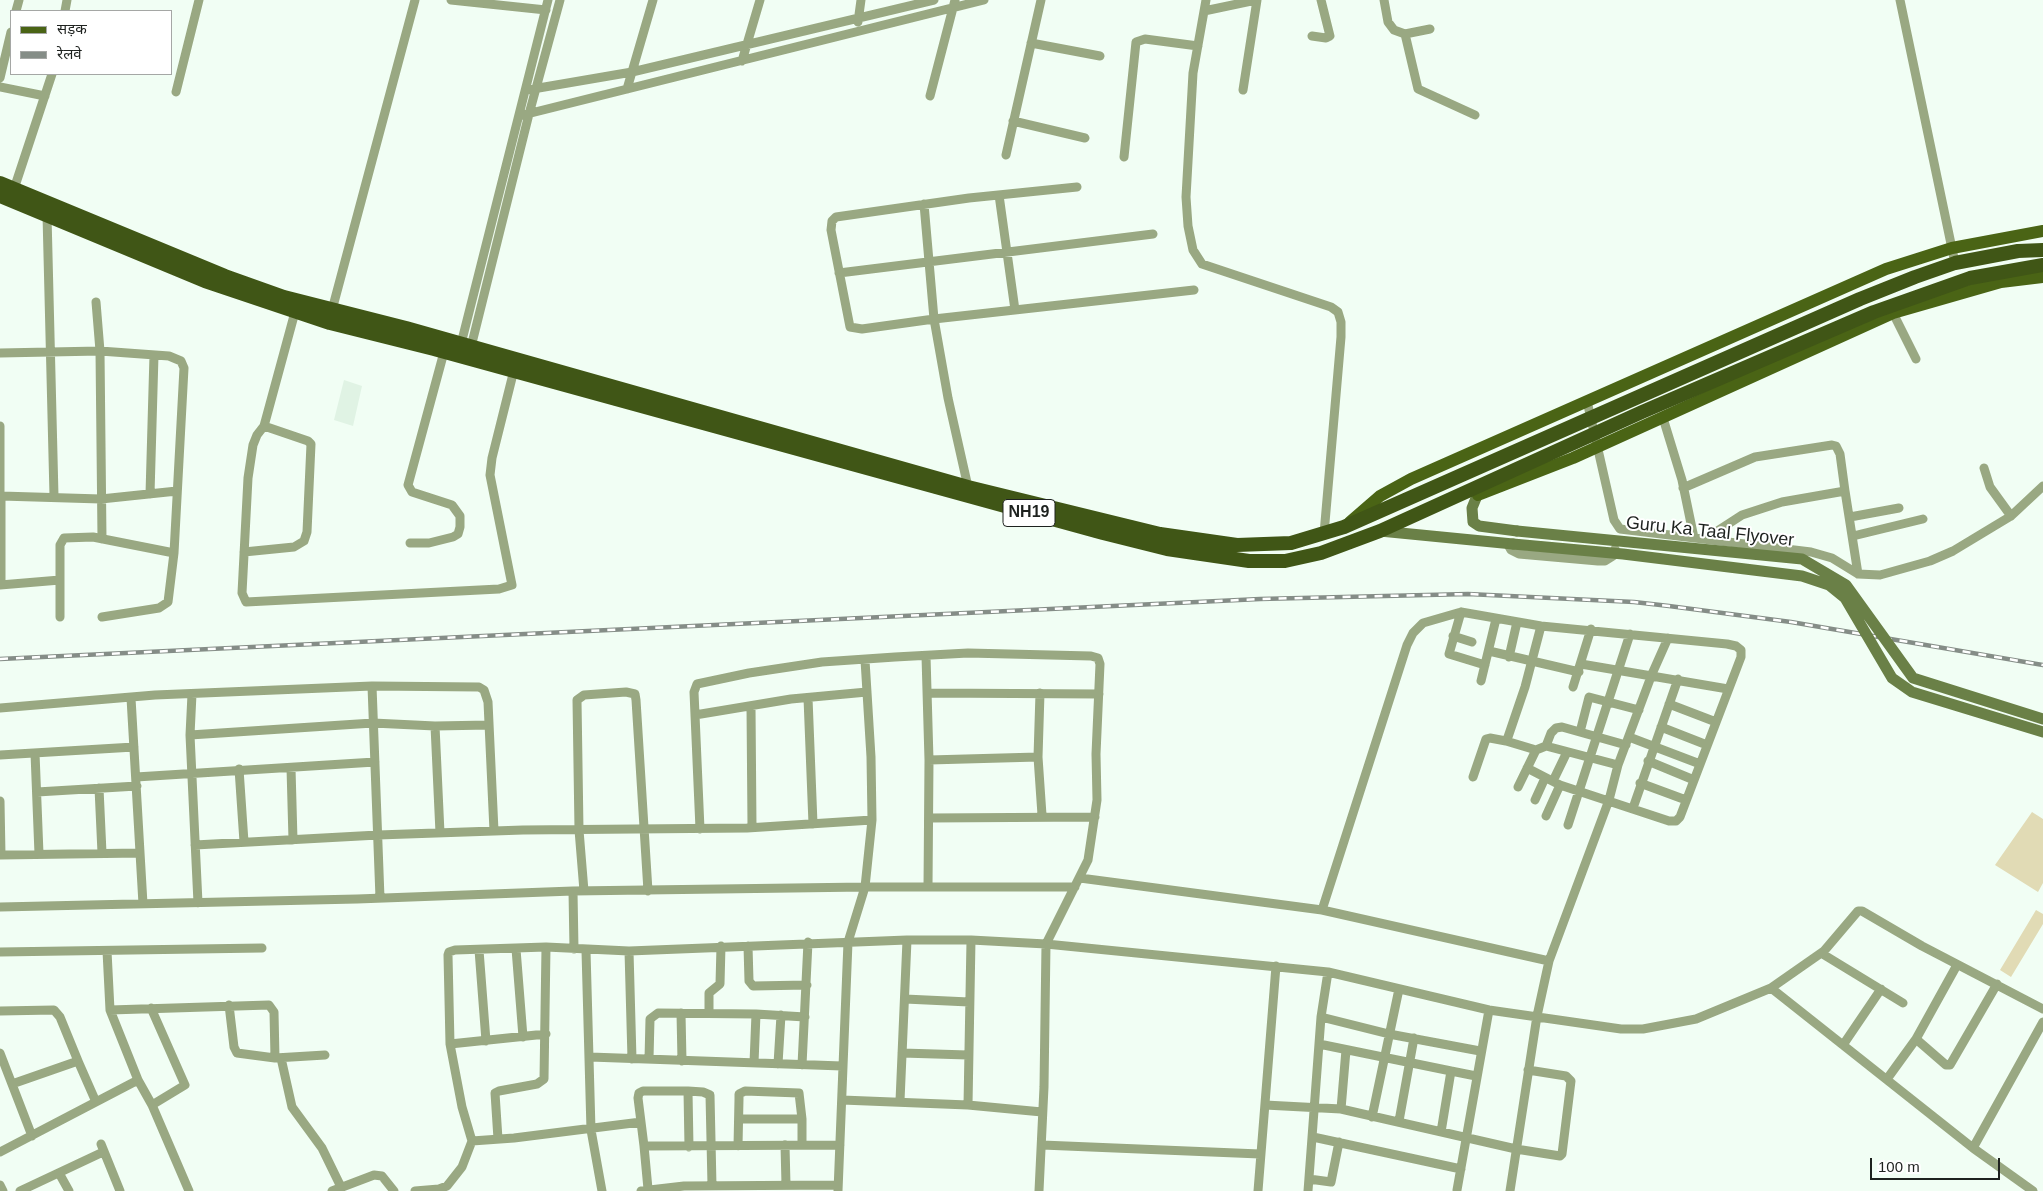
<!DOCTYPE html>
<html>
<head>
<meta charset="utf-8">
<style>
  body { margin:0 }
  #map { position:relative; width:2043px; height:1191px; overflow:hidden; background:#f1fef4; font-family:Helvetica,"Noto Sans Devanagari",sans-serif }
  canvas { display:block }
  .legend { position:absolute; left:10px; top:10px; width:162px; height:65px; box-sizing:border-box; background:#fff; border:1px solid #a5a7a5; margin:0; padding:6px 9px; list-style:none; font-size:15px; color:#1e221f }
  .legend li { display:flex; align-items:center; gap:10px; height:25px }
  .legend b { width:25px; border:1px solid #a5a7a5 }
  .scale { position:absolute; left:1870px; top:1158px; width:130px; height:22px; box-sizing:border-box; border:2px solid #1e221f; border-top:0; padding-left:6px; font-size:15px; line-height:18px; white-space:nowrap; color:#1e221f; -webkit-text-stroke:4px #fff; paint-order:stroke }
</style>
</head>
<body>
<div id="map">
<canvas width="2043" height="1191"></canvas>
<ul class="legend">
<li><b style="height:6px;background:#4a6415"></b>सड़क</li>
<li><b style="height:6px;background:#858d87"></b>रेलवे</li>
</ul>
<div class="scale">100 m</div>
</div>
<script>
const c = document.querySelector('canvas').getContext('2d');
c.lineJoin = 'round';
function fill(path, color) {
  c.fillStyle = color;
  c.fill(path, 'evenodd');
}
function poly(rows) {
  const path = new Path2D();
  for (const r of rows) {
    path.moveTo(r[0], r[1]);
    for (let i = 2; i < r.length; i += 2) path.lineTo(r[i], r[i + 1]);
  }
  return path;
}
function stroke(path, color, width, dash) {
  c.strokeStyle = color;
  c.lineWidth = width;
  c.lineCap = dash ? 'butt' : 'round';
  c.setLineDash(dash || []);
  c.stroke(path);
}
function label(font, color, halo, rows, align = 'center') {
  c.font = font + ' Helvetica,sans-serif';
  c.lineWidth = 4;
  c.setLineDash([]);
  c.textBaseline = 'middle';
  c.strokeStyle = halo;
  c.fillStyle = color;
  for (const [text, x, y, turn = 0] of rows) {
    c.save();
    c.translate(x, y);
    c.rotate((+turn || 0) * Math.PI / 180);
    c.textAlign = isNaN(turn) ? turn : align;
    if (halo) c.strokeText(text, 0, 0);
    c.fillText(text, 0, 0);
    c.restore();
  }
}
const built = poly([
  [344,380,362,386,353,426,334,420]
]);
const green = poly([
  [2032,812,2043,819,2043,883,2038,892,1995,865],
  [2036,910,2043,914,2043,924,2011,977,2000,970]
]);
const minor = poly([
  [451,0,546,10],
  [1206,0,1193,73,1186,197,1188,226,1193,250,1202,264,1331,307,1338,312,1341,322,1341,337,1324,534],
  [1384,0,1388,22,1394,30,1405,34,1430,29],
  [1900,0,1955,263],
  [16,11,19,0],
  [65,11,67,0],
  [1204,11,1256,0],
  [858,22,861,0],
  [1405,34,1418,89,1475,115],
  [1312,36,1326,38,1330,36,1321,0],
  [1031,43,1100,56],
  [742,61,760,0],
  [0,78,11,32],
  [0,87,45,96],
  [627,89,653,0],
  [527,90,632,72,934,0],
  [1243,90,1257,0],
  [176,92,199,0],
  [930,96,955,0],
  [519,116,984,0],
  [1013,121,1085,138],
  [1006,155,1041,0],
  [1124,157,1136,42,1145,39,1198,46],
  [1077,187,969,198,836,217,832,221,831,230,850,327,862,329,934,319,1194,290],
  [14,189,52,74],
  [999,195,1015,310],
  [924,204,934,319,948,398,968,487],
  [47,215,54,496],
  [839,273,1153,234],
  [96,302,100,351,102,539],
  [332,310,415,0],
  [295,312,264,426,257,435,253,445,248,478,242,593,246,602,499,589,512,585,490,475,492,458,514,370],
  [1893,313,1916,359],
  [461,344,548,0],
  [471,347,529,114,560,0],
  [0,353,100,351,169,356,181,361,184,368,174,553,168,602,159,608,102,617],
  [1587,401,1614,520,1620,529,1811,552,1832,558,1858,574,1880,575,1930,561,1953,551,2011,516,2043,486],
  [1663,418,1682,480,1694,538],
  [0,426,0,496],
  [1984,468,1990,487,2011,516],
  [1683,488,1755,457,1832,445,1836,446,1840,454,1845,491],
  [150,494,154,355],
  [1850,517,1899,508],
  [1853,536,1923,519],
  [1705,539,1742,515,1782,502,1845,491,1858,574],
  [410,543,429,543,453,537,458,534,460,527,460,516,452,505,412,492,408,485,444,352],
  [1507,543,1511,550,1519,554,1598,561,1605,561,1613,556,1615,549],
  [244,552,294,547,304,541,307,532,311,444,308,441,264,426],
  [0,585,60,580],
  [1,585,1,496,101,499,177,491],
  [1461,612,1449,654,1485,665],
  [60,617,60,545,64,538,93,537,174,553],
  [1453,636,1472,642],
  [1489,651,1579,672],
  [926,656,929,760,928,887],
  [1509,657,1517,622],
  [1581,664,1728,689],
  [1481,681,1496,619],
  [372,686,380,898],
  [1573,687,1591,629],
  [928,693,1099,694],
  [1040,693,1038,757,1042,815],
  [192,694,190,735,198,903],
  [131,698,143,904],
  [808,698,813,824],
  [1669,704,1716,722],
  [751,706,752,827],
  [0,708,155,695,372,686,479,687,484,690,488,702,494,831],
  [695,715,791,699,867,692],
  [435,726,440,833],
  [1661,727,1707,745],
  [1580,732,1589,697,1639,710],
  [190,735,373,723,435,726,489,725],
  [1629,737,1700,764],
  [1506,741,1536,750],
  [1546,746,1551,733,1556,728,1562,727,1626,745],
  [35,753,39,854],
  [0,755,134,747],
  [929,760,1038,757],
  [1648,761,1694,780],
  [291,768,293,840],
  [239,769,244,842],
  [136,777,375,762],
  [1473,777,1486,739,1490,738,1506,741,1508,737,1525,687,1541,626],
  [1553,781,1567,752],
  [1640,783,1686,800],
  [1518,787,1536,750,1546,746,1618,765],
  [99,788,102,853],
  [37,792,137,786],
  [1535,800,1545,778],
  [0,801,1,855],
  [1633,808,1678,679],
  [1546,816,1560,785],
  [929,818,1095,817],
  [1568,825,1630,634],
  [700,829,694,692,697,684,749,673,822,662,895,657,968,653,1091,656,1098,658,1100,664,1096,754,1097,800,1088,860,1046,944,1044,1087,1039,1191],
  [195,845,378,835,523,830,747,828,872,820],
  [0,855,140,853],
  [1080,878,1322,910,1549,961],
  [573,891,574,949],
  [584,891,579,830,577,700,584,695,626,692,635,694,636,700,648,891],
  [0,907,357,899,573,891,865,887,1075,887],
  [1322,910,1407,645,1413,633,1423,623,1461,612,1541,626,1727,644,1736,646,1741,650,1741,657,1680,817,1676,821,1669,821,1560,785,1527,768],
  [748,946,749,981,753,986,807,985],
  [516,949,523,1037],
  [479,950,486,1041],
  [107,951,110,1010,138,1080,152,1105,189,1191],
  [586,951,591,1130,602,1191],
  [629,951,632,1059],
  [0,952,262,948],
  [1821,953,1903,1003],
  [1771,988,1973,1148,2033,1191],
  [905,999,969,1002],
  [229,1005,234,1047,237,1053,275,1058,325,1055],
  [151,1008,185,1085,152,1105],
  [110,1010,269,1005,274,1012,275,1058],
  [0,1011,54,1010,60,1017,78,1061,12,1084],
  [681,1013,682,1061],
  [709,1013,709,993,720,984,721,946],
  [756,1014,805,1017],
  [1321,1017,1389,1034,1480,1051],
  [1916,1039,1957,965],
  [450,1044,546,1034],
  [1319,1044,1451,1071,1441,1132],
  [1843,1045,1881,989],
  [0,1053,32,1136],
  [902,1053,968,1055],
  [590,1057,842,1066],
  [281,1058,292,1107,322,1148,341,1187],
  [649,1059,650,1019,658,1013,756,1014,754,1063],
  [78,1061,96,1102],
  [778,1064,781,1015],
  [802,1065,808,942],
  [1451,1071,1476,1076],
  [1887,1079,1916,1039,1946,1065,1950,1065,1997,984],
  [688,1091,703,1092,710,1095,712,1186],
  [842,1100,968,1105,1042,1112],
  [900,1101,907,940],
  [968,1105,971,940],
  [1265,1105,1341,1109,1516,1149,1560,1156,1562,1154,1571,1081,1566,1076,1528,1070],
  [1341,1109,1346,1050],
  [1372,1117,1399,989],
  [739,1119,802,1119],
  [1399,1121,1414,1038],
  [1313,1137,1461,1169],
  [498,1139,495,1093,499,1091,537,1084,544,1079,546,947],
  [472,1141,514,1138,641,1122],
  [101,1144,120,1191],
  [785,1145,786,1185],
  [1042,1145,1260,1154],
  [644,1146,638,1098,639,1093,643,1091,688,1091,689,1147],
  [738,1146,739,1099,739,1094,745,1091,799,1093,802,1119,802,1145],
  [1973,1148,2043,1022],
  [0,1152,138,1080],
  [59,1173,69,1191],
  [1309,1179,1331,1182,1339,1142],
  [0,1185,3,1191],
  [648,1189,644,1146,840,1145],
  [1457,1190,1489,1010],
  [20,1191,103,1152],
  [332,1191,374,1175,382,1176,394,1191],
  [415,1191,439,1189,447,1186,462,1167,472,1141,462,1107,450,1044,448,955,449,952,455,950,546,947,629,951,907,940,971,940,1046,944,1328,972,1489,1010,1621,1029,1643,1029,1696,1019,1771,988,1824,951,1858,911,1862,911,1922,946,2043,1009],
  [641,1191,684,1186,838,1185],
  [838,1191,848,942,865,887,872,820,871,757,865,660],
  [1258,1191,1276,966],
  [1308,1191,1321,1017,1328,972],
  [1510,1191,1537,1016,1549,961,1609,800,1618,765,1652,674,1668,638]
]);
const secondary = poly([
  [1481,486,1472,508,1473,522,1479,526,1517,531],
  [1380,531,1513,544]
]);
const primary = poly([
  [1478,495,1573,458,1893,313,2001,282,2043,277],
  [1350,522,1380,496,1411,479,1886,269,1952,248,2043,231]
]);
const trunk = poly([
  [0,183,225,276,284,297,406,328,968,487,1160,534,1237,545,1291,543,1344,527,1860,299,1915,277,1955,263,2018,251,2043,250],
  [0,196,205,281,330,323,434,349,1103,533,1167,549,1249,561,1285,561,1321,553,1380,531,1642,412,1874,312,1970,278,2043,265]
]);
const rail = poly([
  [0,659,1260,599,1468,594,1634,602,1669,606,1791,622,2043,665]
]);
const secondaryBridge = poly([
  [1517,531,1802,559,1846,585,1913,678,2043,719],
  [1513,544,1623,554,1802,576,1829,585,1845,598,1892,678,1912,692,2043,732]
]);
const shields = [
  [1029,513,52]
];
const shieldNames = [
  ["NH19",1029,513]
];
const streetNames = [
  ["Guru Ka Taal Flyover",1710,532,6]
];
fill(built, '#e0f3e4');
fill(green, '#e1dbb5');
stroke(minor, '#99a882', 9);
stroke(secondary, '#6a8047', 11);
stroke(primary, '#4a6415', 12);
stroke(trunk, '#405616', 14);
stroke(rail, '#858d87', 4.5);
stroke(rail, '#fff', 2.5, [8]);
stroke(secondaryBridge, '#6a8047', 11);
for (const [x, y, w] of shields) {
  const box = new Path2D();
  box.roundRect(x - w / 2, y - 13.5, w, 27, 4);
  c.fillStyle = '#fff';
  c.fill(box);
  stroke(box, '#1e221f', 1);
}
label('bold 16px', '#1e221f', null, shieldNames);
label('18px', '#1e221f', '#fff', streetNames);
</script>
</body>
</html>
